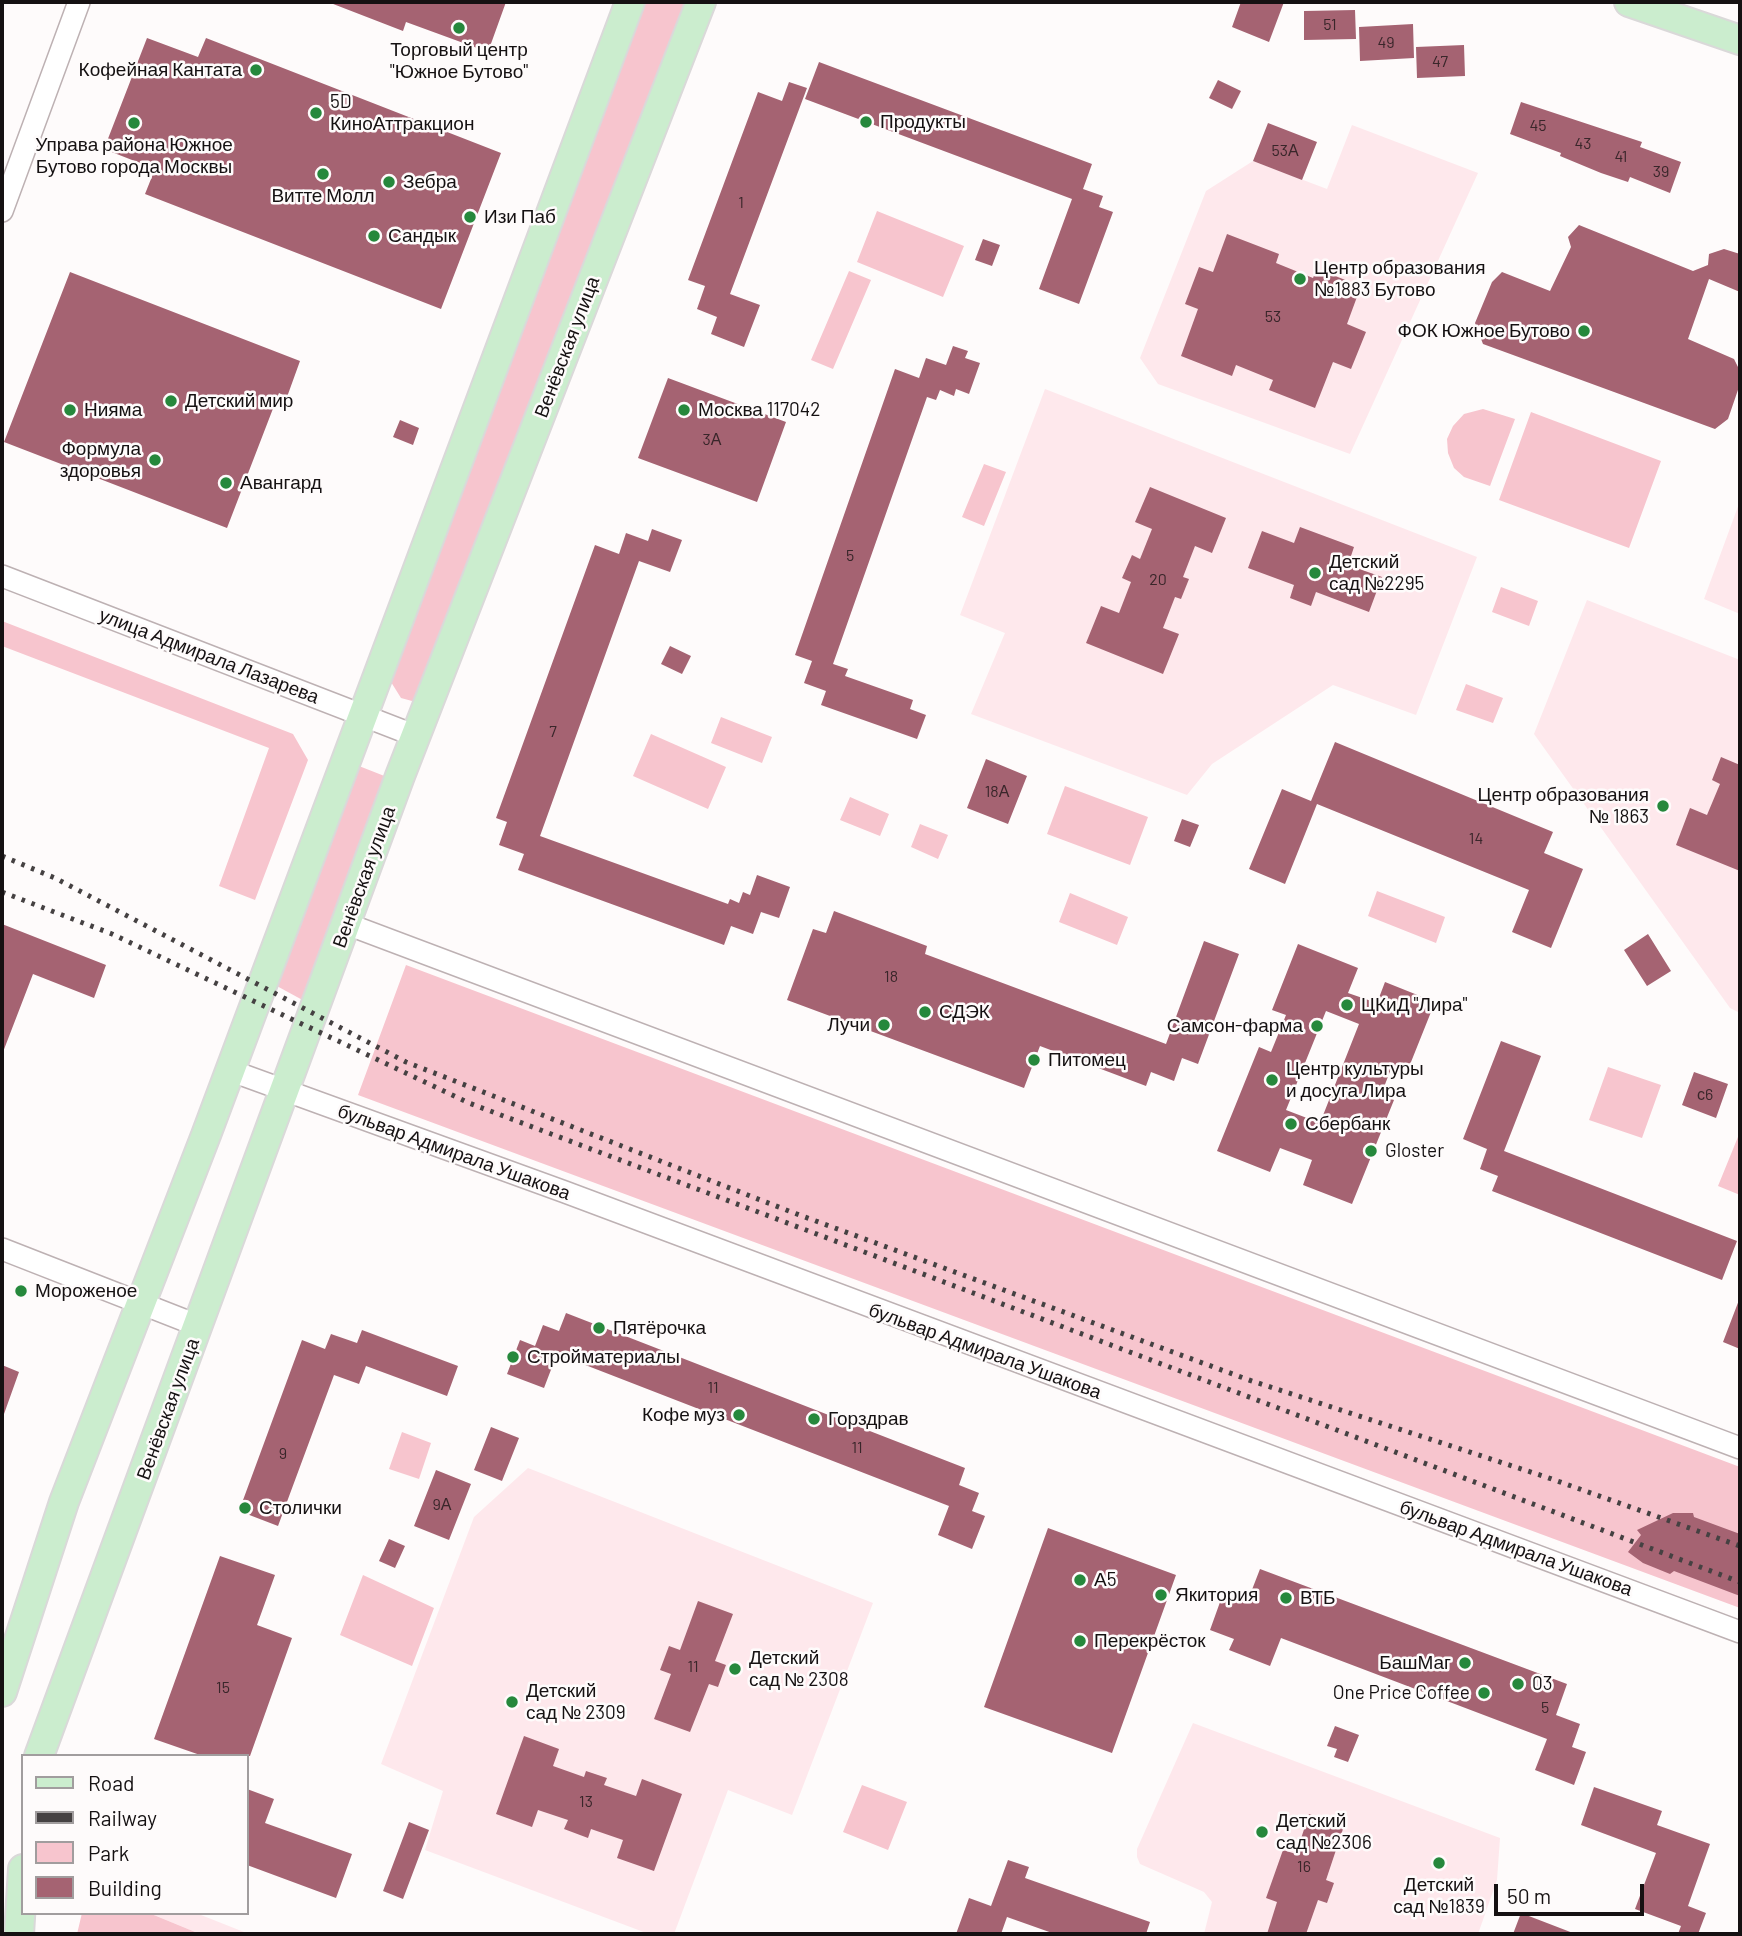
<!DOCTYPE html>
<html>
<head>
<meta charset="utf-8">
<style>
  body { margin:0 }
  #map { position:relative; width:1742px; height:1936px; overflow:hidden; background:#fefbfb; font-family:Barlow,sans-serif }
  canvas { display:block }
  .frame { position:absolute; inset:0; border:4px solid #151112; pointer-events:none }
  .legend { position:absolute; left:21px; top:1754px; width:228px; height:161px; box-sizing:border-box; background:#fefbfb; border:2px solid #a19d9e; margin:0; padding:9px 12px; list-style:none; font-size:21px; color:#151112 }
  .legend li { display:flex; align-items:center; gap:14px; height:35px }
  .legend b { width:35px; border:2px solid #a19d9e }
  .scale { position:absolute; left:1494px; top:1884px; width:150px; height:32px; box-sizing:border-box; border:4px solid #151112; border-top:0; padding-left:9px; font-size:21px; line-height:24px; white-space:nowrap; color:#151112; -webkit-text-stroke:5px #fefbfb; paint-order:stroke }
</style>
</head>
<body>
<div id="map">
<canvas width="1742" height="1936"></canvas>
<div class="frame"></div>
<ul class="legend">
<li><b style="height:9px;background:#cbedce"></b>Road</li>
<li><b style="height:9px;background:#454142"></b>Railway</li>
<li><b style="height:19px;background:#f7c5ce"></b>Park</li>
<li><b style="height:19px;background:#a56372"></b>Building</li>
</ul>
<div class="scale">50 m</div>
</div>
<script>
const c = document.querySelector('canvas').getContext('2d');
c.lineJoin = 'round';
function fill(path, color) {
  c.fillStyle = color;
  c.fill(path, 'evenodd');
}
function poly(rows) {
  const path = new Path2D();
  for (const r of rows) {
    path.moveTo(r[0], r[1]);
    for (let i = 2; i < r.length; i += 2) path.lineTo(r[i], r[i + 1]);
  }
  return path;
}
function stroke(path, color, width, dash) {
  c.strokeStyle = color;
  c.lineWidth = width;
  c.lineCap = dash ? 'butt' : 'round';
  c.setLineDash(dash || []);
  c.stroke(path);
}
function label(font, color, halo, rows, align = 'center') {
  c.font = font + ' Barlow,sans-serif';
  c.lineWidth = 5;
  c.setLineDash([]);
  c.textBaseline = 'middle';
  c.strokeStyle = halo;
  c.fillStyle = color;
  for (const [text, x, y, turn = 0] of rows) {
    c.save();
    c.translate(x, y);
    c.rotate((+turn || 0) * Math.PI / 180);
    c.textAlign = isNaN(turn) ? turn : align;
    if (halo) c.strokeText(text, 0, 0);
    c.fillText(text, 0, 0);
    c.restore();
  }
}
const built = poly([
  [1352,125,1478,173,1350,454,1158,384,1140,358,1206,191,1253,161,1327,189],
  [1045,389,1477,557,1416,715,1333,685,1212,764,1187,795,971,714,1005,633,960,615],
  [1740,501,1740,614,1704,599],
  [1587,600,1740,660,1740,1013,1730,1008,1534,734],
  [528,1468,873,1603,792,1815,728,1790,674,1934,649,1934,425,1850,443,1791,381,1764,474,1517],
  [1193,1723,1500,1838,1497,1880,1478,1934,1204,1934,1212,1902,1204,1892,1140,1864,1137,1857,1137,1849],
  [149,1913,196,1913,249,1934,200,1934]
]);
const green = poly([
  [644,2,686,2,423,696,412,701,401,698,391,682],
  [877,211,964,246,943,297,857,262],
  [849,271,871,280,833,369,811,360],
  [1483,409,1515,419,1490,486,1464,477,1454,468,1448,453,1447,439,1453,426,1464,414],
  [1531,412,1661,461,1629,548,1499,500],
  [984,464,1006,472,984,526,962,517],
  [1501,587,1538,601,1529,626,1492,612],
  [2,621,293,734,308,760,255,900,219,886,269,748,2,646],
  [1466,684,1503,698,1493,723,1456,710],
  [721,717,772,737,762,763,711,743],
  [651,734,726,767,708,809,633,776],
  [359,766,392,779,308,1003,275,985],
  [1065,786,1148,817,1130,865,1047,834],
  [850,797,889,814,880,836,840,820],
  [920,824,948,835,938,859,911,847],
  [1377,891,1445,917,1436,943,1368,916],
  [1070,893,1128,917,1117,945,1059,922],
  [406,965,1740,1467,1740,1608,358,1095],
  [1608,1067,1661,1085,1642,1138,1589,1120],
  [1740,1132,1740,1195,1718,1186],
  [402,1432,431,1443,419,1479,389,1469],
  [363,1575,434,1608,412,1666,340,1635],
  [862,1785,907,1802,888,1850,843,1832],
  [82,1913,149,1913,200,1934,77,1934]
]);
const building = poly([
  [328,2,506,2,488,52,406,22,403,31],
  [1241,2,1284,2,1269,42,1232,27],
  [1355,10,1356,39,1304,40,1304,11],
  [1413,24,1414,58,1360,61,1359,27],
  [147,38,198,57,206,38,501,153,441,309,145,194,155,169,104,149],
  [1464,45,1465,76,1417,78,1416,47],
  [819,62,1092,164,1083,189,1103,196,1099,207,1113,212,1079,304,1039,289,1072,199,805,99],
  [1218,80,1241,91,1232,109,1209,98],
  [789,82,807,88,730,294,760,305,744,347,711,334,717,317,697,309,705,286,688,280,758,92,782,101],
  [1521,102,1642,142,1640,147,1681,162,1670,193,1630,177,1628,182,1601,173,1560,156,1561,153,1510,134],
  [1268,123,1317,142,1302,180,1253,161],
  [1579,225,1693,271,1708,265,1709,254,1724,249,1740,254,1740,292,1709,279,1688,339,1734,359,1740,371,1740,384,1728,419,1715,429,1483,344,1475,323,1492,282,1502,272,1550,291,1571,247,1568,237],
  [1227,234,1279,254,1276,263,1313,278,1317,269,1361,286,1347,324,1366,332,1351,369,1333,362,1315,408,1269,390,1273,380,1236,365,1232,376,1181,356,1198,309,1185,304,1199,267,1213,272],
  [983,239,1000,245,992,266,975,260],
  [70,272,300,361,287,397,279,393,227,528,4,442],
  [953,346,968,351,965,358,980,363,969,394,956,389,954,396,940,390,936,400,927,397,833,664,848,669,845,676,913,700,910,709,926,715,917,739,821,705,826,691,804,683,812,661,795,655,895,369,919,378,926,358,946,365],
  [668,378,786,422,757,502,638,458],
  [400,420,419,428,413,445,393,437],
  [1150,487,1226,518,1212,553,1195,546,1183,577,1189,579,1181,599,1175,597,1163,628,1179,634,1163,674,1086,643,1101,606,1119,613,1131,582,1122,578,1132,555,1140,559,1152,529,1135,522],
  [1300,527,1354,547,1348,565,1382,577,1369,612,1316,592,1311,606,1290,598,1294,585,1248,568,1262,531,1294,543],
  [652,529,682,540,670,572,639,561,540,836,728,904,730,899,739,903,743,892,750,895,757,875,790,887,779,918,761,912,753,934,731,926,724,945,518,870,524,854,499,845,507,822,496,818,595,545,619,554,626,533,648,541],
  [670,646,691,656,682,674,661,664],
  [1335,742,1553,832,1544,853,1583,869,1551,948,1512,932,1529,890,1317,804,1285,884,1249,869,1282,789,1311,801],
  [1721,757,1740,765,1740,871,1676,845,1690,808,1707,815,1720,784,1712,780],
  [986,759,1027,776,1008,824,967,808],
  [1182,819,1199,825,1190,847,1174,841],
  [834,911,927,946,925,954,1166,1044,1204,941,1239,954,1198,1064,1182,1058,1174,1081,1151,1072,1146,1086,1040,1046,1024,1088,787,1000,813,929,826,933],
  [2,924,106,965,94,998,33,974,3,1052],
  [1648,934,1671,971,1647,986,1624,950],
  [1298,944,1358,968,1348,993,1377,1003,1385,982,1435,1002,1407,1072,1392,1066,1381,1095,1394,1100,1352,1204,1303,1185,1312,1160,1280,1148,1270,1172,1217,1151,1259,1047,1271,1052,1286,1015,1272,1010],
  [1326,1011,1359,1024,1320,1123,1286,1110],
  [1501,1041,1541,1056,1504,1151,1737,1241,1722,1280,1492,1191,1498,1176,1480,1169,1487,1149,1463,1139],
  [1694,1072,1728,1084,1716,1118,1682,1105],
  [1739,1300,1740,1300,1740,1349,1723,1342],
  [566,1313,965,1468,959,1485,979,1493,972,1511,985,1516,972,1549,938,1535,949,1506,557,1354,544,1388,507,1374,520,1340,535,1346,543,1325,559,1331],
  [362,1330,458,1366,447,1396,366,1366,359,1384,334,1375,278,1526,239,1511,302,1340,325,1349,331,1334,357,1343],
  [2,1365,19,1372,4,1414,2,1413],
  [491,1427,519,1438,502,1481,474,1470],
  [436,1470,471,1484,449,1540,414,1526],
  [1673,1513,1693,1513,1694,1517,1740,1534,1740,1596,1674,1571,1670,1574,1643,1563,1628,1552,1641,1535,1637,1530],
  [1048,1528,1176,1575,1112,1753,984,1707],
  [389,1539,405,1546,395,1568,379,1561],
  [220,1556,275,1575,257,1625,292,1638,250,1756,203,1756,154,1739],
  [1260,1569,1567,1684,1556,1715,1580,1724,1572,1747,1586,1752,1574,1785,1535,1770,1547,1739,1281,1638,1270,1666,1229,1650,1234,1639,1210,1630,1224,1591,1248,1600],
  [698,1601,733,1614,715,1661,726,1665,718,1687,709,1684,690,1732,654,1719,671,1674,660,1670,669,1646,680,1650],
  [1335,1726,1359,1735,1348,1762,1334,1757,1337,1749,1327,1746],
  [524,1736,559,1749,553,1766,584,1777,586,1771,607,1778,604,1785,636,1796,642,1779,682,1794,654,1871,617,1858,623,1840,591,1829,588,1838,564,1829,568,1820,538,1810,532,1827,496,1814],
  [1594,1787,1662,1811,1657,1825,1710,1844,1688,1906,1706,1913,1698,1934,1678,1934,1681,1926,1635,1909,1656,1853,1581,1825],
  [247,1789,274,1799,265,1823,352,1854,336,1898,247,1865],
  [1309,1814,1344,1826,1326,1880,1334,1883,1327,1903,1318,1900,1306,1934,1267,1934,1277,1902,1266,1898,1283,1850,1296,1854],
  [409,1822,429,1830,403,1899,383,1891],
  [1008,1860,1029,1867,1025,1878,1150,1922,1146,1934,1055,1934,1007,1917,1001,1934,956,1934,969,1898,991,1906],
  [1521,1913,1573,1933,1573,1934,1513,1934]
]);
const minor = poly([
  [2,211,79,2],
  [2,576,416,736],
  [347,924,1740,1448],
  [229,1070,565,1192,1740,1632],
  [2,1249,199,1326]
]);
const major = poly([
  [1629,2,1740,40],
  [2,1692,64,1502,206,1135,630,2],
  [39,1756,400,776,701,2],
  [19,1934,23,1869]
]);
const rail = poly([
  [2,856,55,878,406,1062,794,1213,1249,1380,1546,1477,1740,1546],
  [2,892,112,934,469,1103,1740,1582]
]);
const markers = [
  [459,28,7,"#26883c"],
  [256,70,7,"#26883c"],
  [316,113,7,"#26883c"],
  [866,122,7,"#26883c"],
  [134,123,7,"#26883c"],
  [323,174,7,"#26883c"],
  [389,182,7,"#26883c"],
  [470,217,7,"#26883c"],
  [374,236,7,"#26883c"],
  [1300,279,7,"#26883c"],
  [1584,331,7,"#26883c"],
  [171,401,7,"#26883c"],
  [70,410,7,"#26883c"],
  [684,410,7,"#26883c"],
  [155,460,7,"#26883c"],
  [226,483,7,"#26883c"],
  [1315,573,7,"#26883c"],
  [1663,806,7,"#26883c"],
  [1347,1005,7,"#26883c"],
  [925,1012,7,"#26883c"],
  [884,1025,7,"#26883c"],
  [1317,1026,7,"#26883c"],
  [1034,1060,7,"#26883c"],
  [1272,1080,7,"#26883c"],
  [1291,1124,7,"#26883c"],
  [1371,1151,7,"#26883c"],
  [21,1291,7,"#26883c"],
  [599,1328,7,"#26883c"],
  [513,1357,7,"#26883c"],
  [739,1415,7,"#26883c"],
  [814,1419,7,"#26883c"],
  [245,1508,7,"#26883c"],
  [1080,1580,7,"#26883c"],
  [1161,1595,7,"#26883c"],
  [1286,1598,7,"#26883c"],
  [1080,1641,7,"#26883c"],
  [1465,1663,7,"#26883c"],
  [735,1669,7,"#26883c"],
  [1518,1684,7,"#26883c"],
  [1484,1693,7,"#26883c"],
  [512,1702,7,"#26883c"],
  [1262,1832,7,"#26883c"],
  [1439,1863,7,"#26883c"]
];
const numberNames = [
  ["51",1330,25],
  ["49",1386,43],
  ["47",1440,62],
  ["45",1538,126],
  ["43",1583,144],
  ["53А",1285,151],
  ["41",1621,157],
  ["39",1661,172],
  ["1",741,203],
  ["53",1273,317],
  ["3А",712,440],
  ["5",850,556],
  ["20",1158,580],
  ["7",553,732],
  ["18А",997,792],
  ["14",1476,839],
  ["18",891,977],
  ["с6",1705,1095],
  ["11",713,1388],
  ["11",857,1448],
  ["9",283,1454],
  ["9А",442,1505],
  ["11",693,1667],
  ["15",223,1688],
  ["5",1545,1708],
  ["13",586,1802],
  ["16",1304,1867]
];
const poiNames = [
  ["Торговый центр",459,50,"center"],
  ["\"Южное Бутово\"",459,72,"center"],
  ["Кофейная Кантата",242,70,"right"],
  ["5D",330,102],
  ["КиноАттракцион",330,124],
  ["Продукты",880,122],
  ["Управа района Южное",134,145,"center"],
  ["Бутово города Москвы",134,167,"center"],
  ["Зебра",403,182],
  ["Витте Молл",323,196,"center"],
  ["Изи Паб",484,217],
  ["Сандык",388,236],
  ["Центр образования",1314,268],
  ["№1883 Бутово",1314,290],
  ["ФОК Южное Бутово",1570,331,"right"],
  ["Детский мир",185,401],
  ["Нияма",84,410],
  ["Москва 117042",698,410],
  ["Формула",141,449,"right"],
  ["здоровья",141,471,"right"],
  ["Авангард",240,483],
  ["Детский",1329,562],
  ["сад №2295",1329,584],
  ["Центр образования",1649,795,"right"],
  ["№ 1863",1649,817,"right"],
  ["ЦКиД \"Лира\"",1361,1005],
  ["СДЭК",939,1012],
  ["Лучи",870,1025,"right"],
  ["Самсон-фарма",1303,1026,"right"],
  ["Питомец",1048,1060],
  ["Центр культуры",1286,1069],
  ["и досуга Лира",1286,1091],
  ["Сбербанк",1305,1124],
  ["Gloster",1385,1151],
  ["Мороженое",35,1291],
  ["Пятёрочка",613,1328],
  ["Стройматериалы",527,1357],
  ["Кофе муз",725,1415,"right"],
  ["Горздрав",828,1419],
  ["Столички",259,1508],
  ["А5",1094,1580],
  ["Якитория",1175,1595],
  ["ВТБ",1300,1598],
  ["Перекрёсток",1094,1641],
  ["Детский",749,1658],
  ["сад № 2308",749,1680],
  ["БашМаг",1451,1663,"right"],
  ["03",1532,1684],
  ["Детский",526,1691],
  ["сад № 2309",526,1713],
  ["One Price Coffee",1470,1693,"right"],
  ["Детский",1276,1821],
  ["сад №2306",1276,1843],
  ["Детский",1439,1885,"center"],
  ["сад №1839",1439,1907,"center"]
];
const streetNames = [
  ["Венёвская улица",567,347,-69],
  ["улица Адмирала Лазарева",209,656,21],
  ["Венёвская улица",364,877,-70],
  ["бульвар Адмирала Ушакова",454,1152,20],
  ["бульвар Адмирала Ушакова",985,1351,20],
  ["Венёвская улица",168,1409,-70],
  ["бульвар Адмирала Ушакова",1516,1548,20]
];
fill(built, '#fee8ec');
fill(green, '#f7c5ce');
fill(building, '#a56372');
stroke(minor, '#bdb1b3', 24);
stroke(major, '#dad9d9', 32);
stroke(minor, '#fff', 21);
stroke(major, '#cbedce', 28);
stroke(rail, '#454142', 5, [3.5, 7]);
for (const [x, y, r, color] of markers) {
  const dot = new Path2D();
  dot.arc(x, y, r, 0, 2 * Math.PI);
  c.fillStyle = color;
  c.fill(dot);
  stroke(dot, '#fefbfb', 2.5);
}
label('16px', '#39262a', null, numberNames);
label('19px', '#151112', '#fefbfb', poiNames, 'left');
label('19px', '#151112', '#fefbfb', streetNames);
</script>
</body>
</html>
